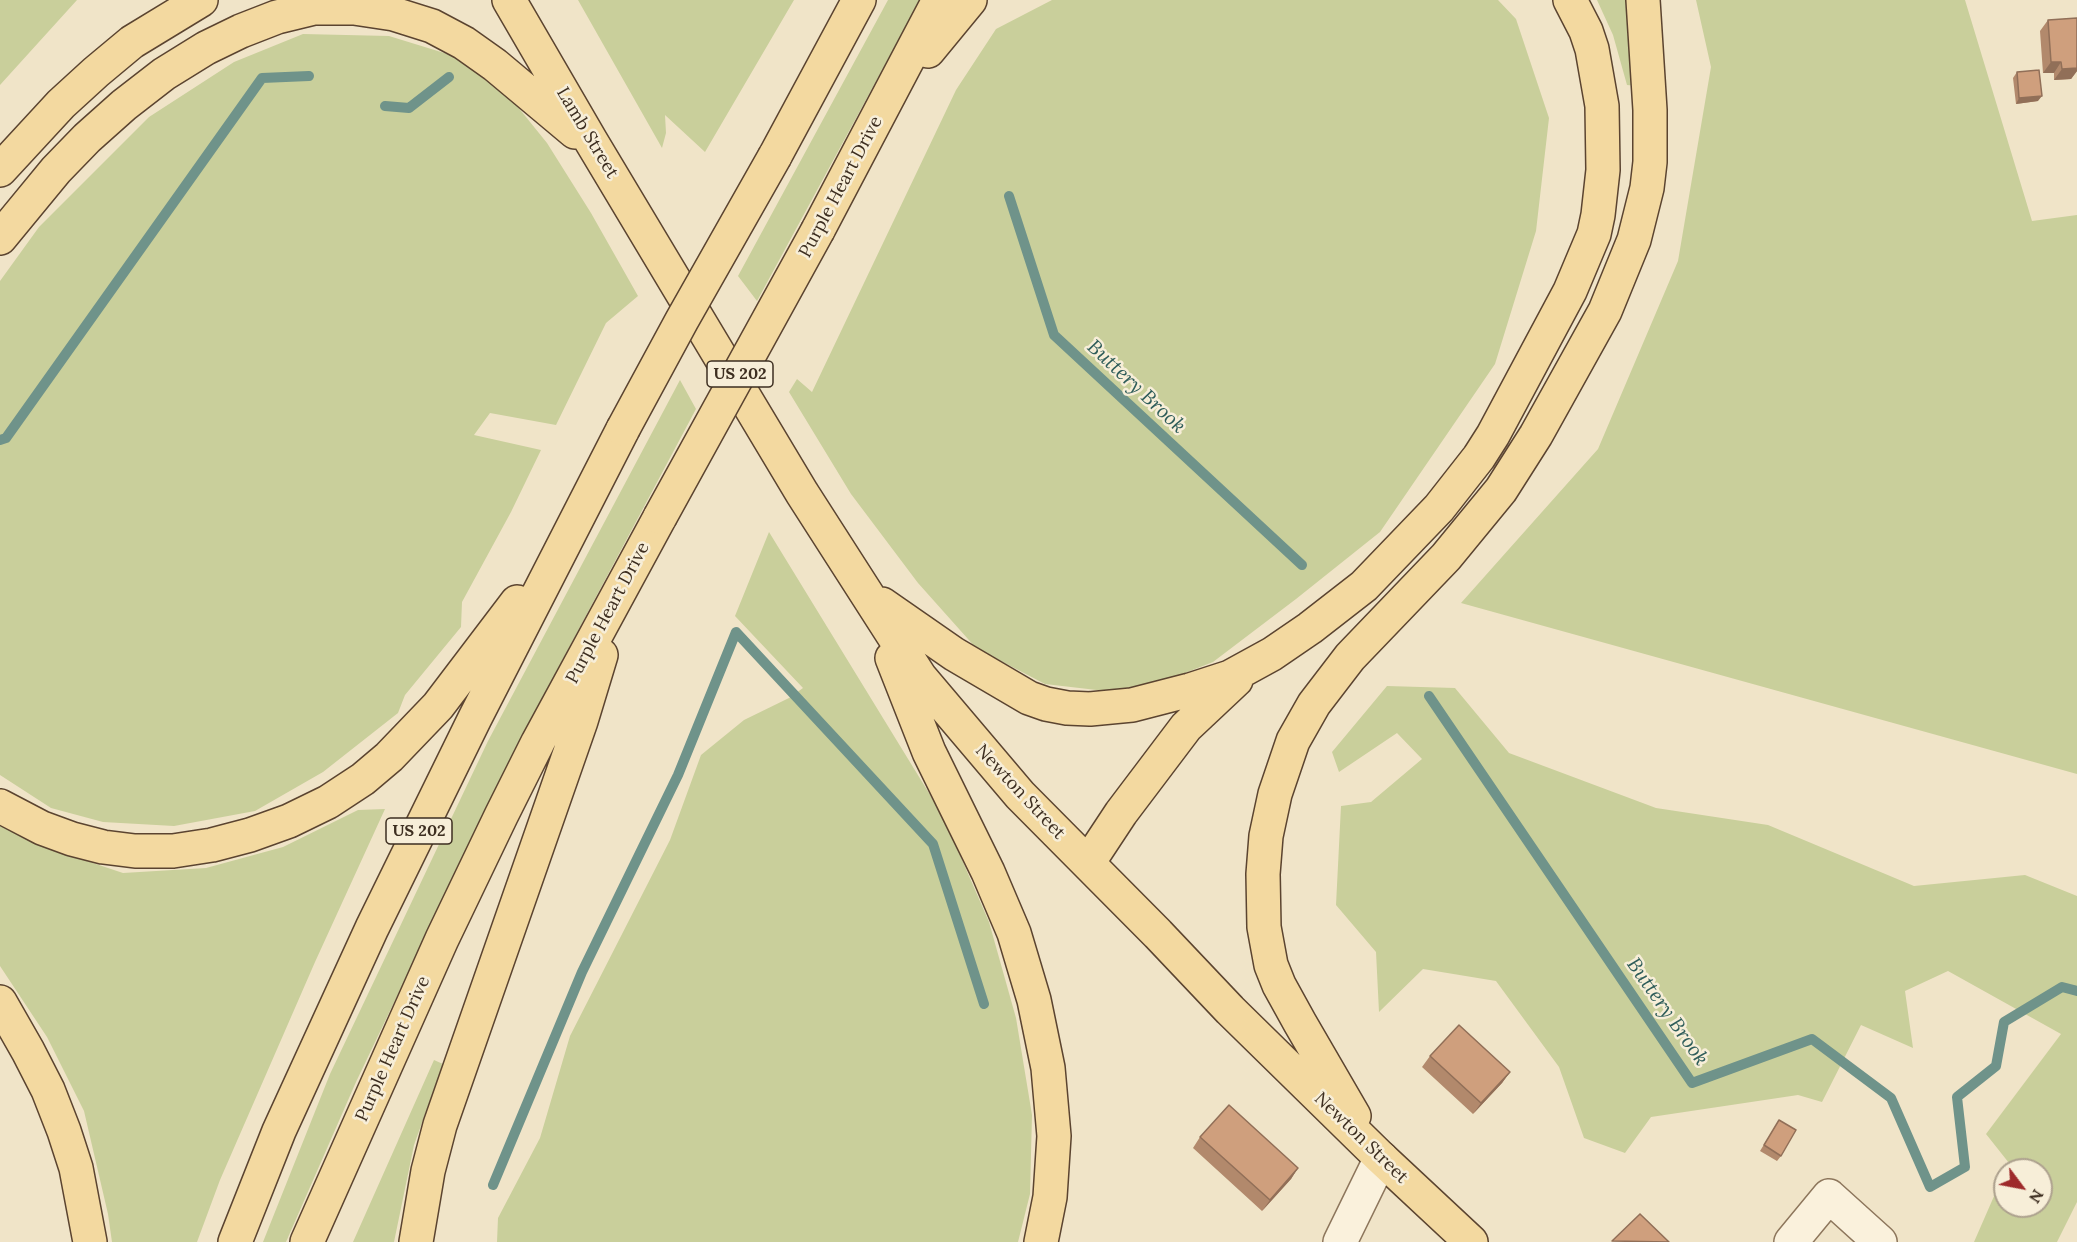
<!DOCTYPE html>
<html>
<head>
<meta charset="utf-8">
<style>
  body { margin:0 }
  #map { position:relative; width:2077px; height:1242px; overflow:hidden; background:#f0e4c8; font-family:Lora,serif }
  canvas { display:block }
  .north { position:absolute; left:1993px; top:1158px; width:60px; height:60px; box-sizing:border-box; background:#f7eed8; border:2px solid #ada18e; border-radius:50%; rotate:122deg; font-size:16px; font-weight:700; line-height:24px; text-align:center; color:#3d2e20 }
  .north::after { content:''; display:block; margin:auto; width:21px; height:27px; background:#9e2a2b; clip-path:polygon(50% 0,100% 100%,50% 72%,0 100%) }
</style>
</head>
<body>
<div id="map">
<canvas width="2077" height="1242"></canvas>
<div class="north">N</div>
</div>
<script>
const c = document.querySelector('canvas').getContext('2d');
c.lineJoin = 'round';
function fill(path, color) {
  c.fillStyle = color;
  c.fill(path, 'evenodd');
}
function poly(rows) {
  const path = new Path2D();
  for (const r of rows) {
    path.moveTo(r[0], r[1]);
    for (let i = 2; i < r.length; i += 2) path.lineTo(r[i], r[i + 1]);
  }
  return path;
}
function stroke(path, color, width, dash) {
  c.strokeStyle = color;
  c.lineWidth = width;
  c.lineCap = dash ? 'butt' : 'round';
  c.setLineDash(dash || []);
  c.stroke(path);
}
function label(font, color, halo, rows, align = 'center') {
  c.font = font + ' Lora,serif';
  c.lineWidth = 5;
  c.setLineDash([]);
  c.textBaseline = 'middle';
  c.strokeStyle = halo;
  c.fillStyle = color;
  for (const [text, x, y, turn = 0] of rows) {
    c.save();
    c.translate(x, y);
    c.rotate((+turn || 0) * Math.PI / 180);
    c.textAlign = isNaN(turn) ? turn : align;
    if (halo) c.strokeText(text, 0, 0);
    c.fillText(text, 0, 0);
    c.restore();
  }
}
const green = poly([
  [0,0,77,0,0,85],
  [578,0,794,0,705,152,665,115,666,133,662,148],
  [888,0,920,0,757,301,738,276],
  [1052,0,1498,0,1516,19,1549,118,1536,231,1495,364,1380,532,1296,599,1213,662,1131,694,1045,684,976,648,918,583,851,494,789,392,797,379,812,392,956,90,996,29],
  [1597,0,1628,0,1637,86,1627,85,1613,35],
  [1696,0,1965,0,2032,221,2077,215,2077,774,1461,603,1598,449,1678,261,1711,67],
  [303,34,389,36,454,56,509,96,547,143,591,213,638,296,606,323,556,425,490,413,474,435,541,450,511,512,462,602,461,627,405,695,398,713,323,772,255,811,174,826,103,822,51,808,0,775,0,281,39,227,149,117,234,62],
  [680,380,696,409,515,749,356,1082,286,1242,263,1242,330,1074,488,741],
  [769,532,943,816,989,922,1016,1018,1032,1115,1030,1194,1018,1242,497,1242,498,1218,540,1138,570,1036,670,840,701,755,744,720,789,698,803,688,735,616],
  [1387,686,1455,688,1509,753,1656,808,1768,825,1914,886,2025,875,2077,896,2077,1202,2057,1242,1974,1242,2005,1171,2005,1206,2041,1206,2041,1170,2005,1170,2009,1163,1986,1134,2061,1034,1948,971,1905,991,1913,1048,1861,1025,1822,1102,1798,1095,1651,1117,1625,1153,1584,1138,1559,1067,1496,981,1423,969,1379,1012,1376,952,1336,905,1341,806,1371,802,1422,759,1397,733,1339,772,1332,752],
  [385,809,315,962,220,1180,197,1242,112,1242,108,1214,84,1111,47,1037,0,966,0,825,54,850,123,873,206,868,283,847,358,810],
  [434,1060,443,1064,414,1145,394,1242,353,1242]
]);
const stream = poly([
  [385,106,409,108,449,77],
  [1009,196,1054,335,1302,565],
  [0,440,6,438,262,78,309,76],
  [1429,696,1692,1083,1812,1039,1891,1098,1930,1187,1965,1167,1957,1097,1996,1066,2004,1022,2062,987,2077,991],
  [493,1185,582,972,678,775,736,632,933,844,984,1004]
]);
const minor = poly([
  [1340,1242,1381,1158],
  [1791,1242,1829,1196,1880,1242]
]);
const major = poly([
  [509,0,591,141,802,493,920,677,1020,795,1158,934,1230,1010,1381,1158,1471,1242],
  [928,51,970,0],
  [775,156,859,0],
  [0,170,61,104,96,72,132,42,201,0],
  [818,230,939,0],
  [0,238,56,170,87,138,124,105,164,74,206,48,241,31,277,17,314,8,354,8,394,14,432,26,464,43,495,65,575,132],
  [882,604,954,654,1029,698,1046,704,1067,708,1090,709,1132,705,1190,690,1230,677,1272,654,1310,628,1364,586,1439,508,1479,457,1493,435,1570,291,1594,234,1598,215,1603,170,1602,106,1592,49,1586,31,1570,0],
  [892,658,929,752,988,872,1014,933,1034,1000,1048,1068,1054,1136,1050,1197,1041,1242],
  [0,806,42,828,72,839,103,847,135,851,173,851,212,845,250,835,289,821,328,802,363,779,389,757,438,706,517,602],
  [1088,863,1121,813,1186,727,1236,680],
  [0,1002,28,1051,48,1090,64,1131,76,1168,90,1242],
  [1354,1116,1300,1023,1279,985,1271,965,1264,927,1263,874,1266,836,1275,794,1293,741,1314,704,1350,657,1446,557,1501,490,1536,435,1605,311,1634,240,1647,188,1650,162,1650,110,1643,0],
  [235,1242,279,1131,372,928,475,718,623,429],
  [307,1242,442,939,501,816,538,742,660,517],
  [416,1242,428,1171,440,1125,581,721,601,655]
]);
const majorBridge = poly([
  [623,429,682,320,775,156],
  [660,517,818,230]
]);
const wall = poly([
  [2077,18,2077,71,2071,79,2054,80,2054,73,2043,73,2040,31,2048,20],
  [2017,72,2038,101,2016,104,2013,78],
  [1430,1056,1510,1072,1502,1083,1473,1114,1422,1067],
  [1779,1120,1781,1156,1777,1161,1760,1151],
  [1200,1137,1298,1168,1291,1179,1262,1211,1193,1148]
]);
const shadedWall = poly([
  [2077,60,2077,71,2071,79,2054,80,2062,69],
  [2051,62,2061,62,2054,73,2043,73],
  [2042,96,2038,101,2016,104,2019,98],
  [1510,1072,1502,1083,1473,1114,1481,1103],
  [1298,1168,1291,1179,1262,1211,1270,1200]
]);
const building = poly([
  [2077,18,2077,68,2062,69,2061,62,2051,62,2048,20,2077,18],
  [2039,70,2042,96,2019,98,2017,72,2039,70],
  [1459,1025,1510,1072,1481,1103,1430,1056,1459,1025],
  [1229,1105,1298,1168,1270,1200,1200,1137,1229,1105],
  [1779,1120,1796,1130,1781,1156,1764,1145,1779,1120],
  [1640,1214,1669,1242,1612,1241,1640,1214]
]);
const shields = [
  [740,374,66],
  [419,831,66]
];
const shieldNames = [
  ["US 202",740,374],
  ["US 202",419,831]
];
const streetNames = [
  ["Lamb Street",587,133,59],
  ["Purple Heart Drive",841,187,-62],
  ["Purple Heart Drive",608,613,-62],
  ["Newton Street",1020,792,47],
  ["Purple Heart Drive",393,1049,-66],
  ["Newton Street",1361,1138,44]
];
const waterNames = [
  ["Buttery Brook",1136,387,43],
  ["Buttery Brook",1667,1012,55]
];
fill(green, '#c9cf9b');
stroke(stream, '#6f938a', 10);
stroke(minor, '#8d765c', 36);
stroke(major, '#5b4430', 36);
stroke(minor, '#faf1dc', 33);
stroke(major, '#f3d9a0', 33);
stroke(majorBridge, '#5b4430', 36, []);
stroke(majorBridge, '#f3d9a0', 33);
fill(wall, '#b2896c');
fill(shadedWall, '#916f58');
fill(building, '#cf9f7d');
stroke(building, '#916f58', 1.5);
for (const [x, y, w] of shields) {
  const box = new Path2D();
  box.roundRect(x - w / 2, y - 13, w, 26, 4.5);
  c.fillStyle = '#f7eed8';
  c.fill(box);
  stroke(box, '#3d2e20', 1.5);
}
label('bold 16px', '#3d2e20', null, shieldNames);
label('18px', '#3d2e20', '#f7eed8', streetNames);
label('italic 20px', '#2f5d5a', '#f7eed8', waterNames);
</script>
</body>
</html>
